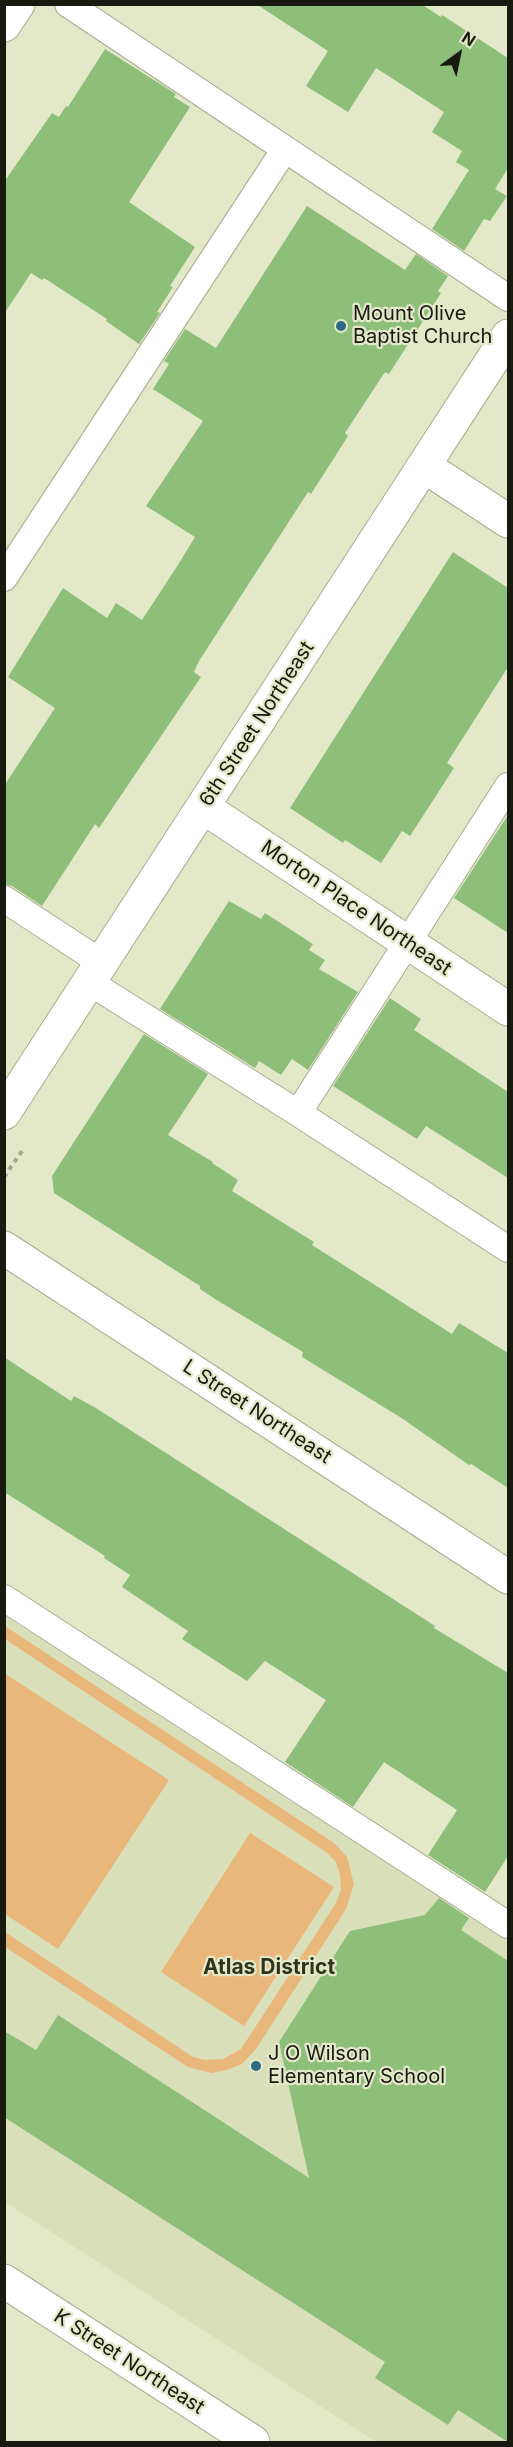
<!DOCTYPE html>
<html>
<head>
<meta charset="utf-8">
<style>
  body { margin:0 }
  #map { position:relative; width:513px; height:2447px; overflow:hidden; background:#e3e8c9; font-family:Inter,sans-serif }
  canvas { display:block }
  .frame { position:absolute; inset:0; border:6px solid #181a0f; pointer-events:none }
  .north { position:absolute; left:429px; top:24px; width:60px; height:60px; -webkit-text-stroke:4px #e3e8c9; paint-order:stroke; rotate:33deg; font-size:16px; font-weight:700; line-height:24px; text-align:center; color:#181a0f }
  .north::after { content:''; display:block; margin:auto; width:21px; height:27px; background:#181a0f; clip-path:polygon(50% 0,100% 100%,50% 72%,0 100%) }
</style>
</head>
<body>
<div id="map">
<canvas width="513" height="2447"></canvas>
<div class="frame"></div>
<div class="north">N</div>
</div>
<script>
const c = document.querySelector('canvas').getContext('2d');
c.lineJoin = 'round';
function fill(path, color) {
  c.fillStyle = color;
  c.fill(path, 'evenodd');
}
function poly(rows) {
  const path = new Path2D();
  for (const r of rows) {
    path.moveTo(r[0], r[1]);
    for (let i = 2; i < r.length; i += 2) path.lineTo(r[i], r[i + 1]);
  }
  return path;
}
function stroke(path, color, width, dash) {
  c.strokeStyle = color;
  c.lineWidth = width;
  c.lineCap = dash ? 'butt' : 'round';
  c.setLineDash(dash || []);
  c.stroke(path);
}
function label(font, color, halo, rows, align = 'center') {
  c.font = font + ' Inter,sans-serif';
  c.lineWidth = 4.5;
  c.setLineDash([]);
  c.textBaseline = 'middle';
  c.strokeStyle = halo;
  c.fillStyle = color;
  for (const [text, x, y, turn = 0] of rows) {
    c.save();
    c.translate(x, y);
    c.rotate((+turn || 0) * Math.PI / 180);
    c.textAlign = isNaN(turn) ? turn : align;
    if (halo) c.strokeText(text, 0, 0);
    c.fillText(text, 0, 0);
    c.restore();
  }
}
const built = poly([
  [4,1605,508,1931,508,2442,376,2442,5,2202]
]);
const green = poly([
  [5,1626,334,1843,347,1857,354,1884,346,1909,256,2049,242,2064,227,2070,211,2073,188,2067,5,1947,5,1932,193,2057,205,2060,223,2059,241,2049,336,1903,341,1890,340,1875,336,1862,326,1852,5,1639],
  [4,1673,169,1780,58,1949,5,1914],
  [250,1833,334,1887,244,2026,161,1972]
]);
const building = poly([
  [256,4,421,4,441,17,442,15,508,58,508,168,495,189,507,196,490,221,484,219,464,251,432,229,469,170,456,162,462,151,432,132,444,112,376,68,348,112,306,86,328,51],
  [105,49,176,94,174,97,190,107,129,202,195,247,170,286,173,287,157,312,160,313,139,344,106,321,107,319,44,278,42,280,31,273,4,314,4,182,52,113,59,117,66,106,68,107],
  [307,206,405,270,416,254,448,276,438,291,441,293,389,374,385,372,345,433,348,436,311,494,308,492,199,661,194,672,201,677,99,828,95,824,42,906,12,886,4,884,4,786,55,708,8,677,63,588,107,618,116,603,142,620,176,568,195,537,146,506,203,421,153,389,169,364,164,361,185,329,216,348],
  [453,552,508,588,508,667,447,763,454,768,410,836,402,831,381,863,345,840,343,843,290,808],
  [508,815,508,933,454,898],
  [229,901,261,919,265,913,313,944,309,950,325,960,319,969,358,992,308,1070,292,1059,281,1075,259,1061,255,1068,160,1009],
  [390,998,421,1019,414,1030,508,1092,508,1178,426,1126,417,1139,333,1086],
  [144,1034,208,1074,168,1135,213,1162,212,1163,238,1180,232,1191,314,1242,312,1245,452,1334,459,1323,508,1353,508,1488,471,1464,469,1465,400,1417,302,1357,303,1352,215,1299,200,1289,200,1286,54,1193,52,1176],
  [4,1357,71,1401,74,1396,96,1408,435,1626,434,1628,508,1673,508,1856,485,1892,428,1855,457,1810,384,1762,353,1807,285,1762,326,1700,265,1661,247,1681,182,1639,188,1631,122,1587,130,1575,104,1558,105,1556,4,1492],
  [439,1898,469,1918,461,1930,508,1961,508,2442,458,2410,448,2425,375,2378,385,2362,4,2117,4,2031,36,2050,58,2015,309,2178,279,2042,350,1931,425,1915]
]);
const path = poly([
  [4,1177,24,1148]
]);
const lane = poly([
  [68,4,508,298],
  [4,578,285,149],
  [508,786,298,1113,508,1249],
  [4,899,102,963],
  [89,982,298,1113],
  [4,1598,508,1925]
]);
const street = poly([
  [4,25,18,4],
  [424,466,508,521],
  [203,807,508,1009],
  [4,1248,508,1577]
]);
const secondary = poly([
  [4,1113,508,336],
  [4,2281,253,2442]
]);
const markers = [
  [341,326,6,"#2f6b82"],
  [256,2066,6,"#2f6b82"]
];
const poiNames = [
  ["Mount Olive",353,314],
  ["Baptist Church",353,337],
  ["J O Wilson",268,2054],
  ["Elementary School",268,2077]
];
const streetNames = [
  ["6th Street Northeast",257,724,-57],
  ["Morton Place Northeast",356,908,34],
  ["L Street Northeast",257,1412,33],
  ["K Street Northeast",129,2362,33]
];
const neighbourhoodNames = [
  ["Atlas District",269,1968]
];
fill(built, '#d9dfb9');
fill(green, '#eab77b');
fill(building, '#8dbf7b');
stroke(lane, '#a7ac8f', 28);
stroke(street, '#a7ac8f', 35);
stroke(secondary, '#a7ac8f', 35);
stroke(path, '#a3a78f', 4, [4.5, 4.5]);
stroke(lane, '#fff', 26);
stroke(street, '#fff', 33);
stroke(secondary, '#fff', 33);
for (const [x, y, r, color] of markers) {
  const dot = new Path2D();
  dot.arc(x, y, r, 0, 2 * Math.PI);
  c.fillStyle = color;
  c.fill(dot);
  stroke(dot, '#e3e8c9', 2);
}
label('20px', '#181a0f', '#e3e8c9', poiNames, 'left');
label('20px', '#181a0f', '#e3e8c9', streetNames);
label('bold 21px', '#30341b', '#e3e8c9', neighbourhoodNames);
</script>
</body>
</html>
